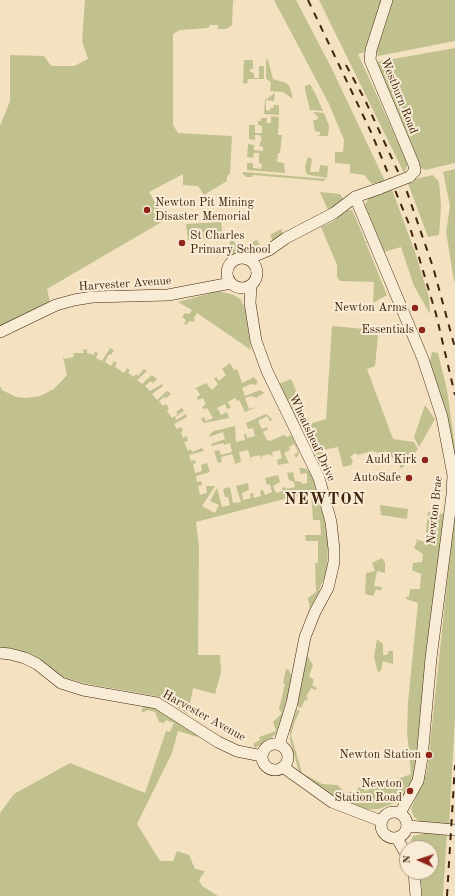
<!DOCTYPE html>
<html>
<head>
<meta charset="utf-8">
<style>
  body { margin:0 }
  #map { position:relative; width:455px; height:896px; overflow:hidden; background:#f4e1c0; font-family:"Old Standard TT",serif }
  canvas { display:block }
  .north { position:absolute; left:399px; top:840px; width:40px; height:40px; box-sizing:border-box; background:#f8ecd6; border:1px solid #ae9c85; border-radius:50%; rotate:273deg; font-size:11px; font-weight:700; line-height:16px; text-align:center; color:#40240c }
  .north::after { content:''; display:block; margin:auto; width:14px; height:18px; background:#8f2418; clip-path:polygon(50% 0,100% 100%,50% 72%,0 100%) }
</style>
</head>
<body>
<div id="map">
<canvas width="455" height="896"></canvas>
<div class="north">N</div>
</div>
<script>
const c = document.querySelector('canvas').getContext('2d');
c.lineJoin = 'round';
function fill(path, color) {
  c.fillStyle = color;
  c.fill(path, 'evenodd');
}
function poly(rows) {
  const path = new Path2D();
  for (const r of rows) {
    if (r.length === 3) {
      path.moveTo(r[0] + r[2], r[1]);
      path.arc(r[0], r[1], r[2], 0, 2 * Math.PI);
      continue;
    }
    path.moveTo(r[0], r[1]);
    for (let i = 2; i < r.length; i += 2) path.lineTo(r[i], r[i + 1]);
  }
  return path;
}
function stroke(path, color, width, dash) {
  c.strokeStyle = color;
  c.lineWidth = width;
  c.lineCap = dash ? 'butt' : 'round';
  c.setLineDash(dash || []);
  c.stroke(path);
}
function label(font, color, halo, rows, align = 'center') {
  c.font = font + ' "Old Standard TT",serif';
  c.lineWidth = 4;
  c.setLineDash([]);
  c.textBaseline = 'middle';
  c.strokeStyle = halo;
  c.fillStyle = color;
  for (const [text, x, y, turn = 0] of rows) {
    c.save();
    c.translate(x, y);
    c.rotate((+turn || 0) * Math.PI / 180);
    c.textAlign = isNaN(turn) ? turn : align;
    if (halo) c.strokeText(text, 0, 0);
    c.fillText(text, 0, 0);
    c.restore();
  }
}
const green = poly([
  [85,0,235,0,233,1,232,25,226,29,218,29,218,25,210,25,208,28,180,30,173,34,173,125,178,133,232,136,230,174,227,176,227,181,204,195,198,186,183,185,183,174,149,192,165,220,47,289,50,302,0,327,0,126,10,101,10,55,44,56,51,66,74,66,88,59,82,41],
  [274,0,296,0,332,69,385,181,372,184,364,175,350,173,350,164,335,163,335,152,343,152,344,140,329,104],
  [319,0,384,0,365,52,358,54,408,164,404,173],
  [392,0,455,0,455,41,378,56,376,48],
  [455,48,455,163,425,170,421,168,374,65,376,62],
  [266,59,268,60,273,79,286,83,290,87,293,99,283,92,270,91,271,83,266,78],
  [244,60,253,60,253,69,250,69,250,72,254,73,254,78,259,78,259,66,264,66,264,79,248,79,247,84,243,83],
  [310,84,316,95,323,111,310,110,305,90,305,86],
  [275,93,274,101,266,100,266,110,270,111,270,108,273,108,274,105,279,105,279,115,264,114,265,100],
  [313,112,324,113,329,126,328,136,316,136,320,135,320,132,315,131,313,120,317,120,318,117],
  [271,116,279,117,278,135,282,135,280,153,278,153,277,162,284,163,285,173,247,170,247,163,253,163,253,168,261,169,262,164,259,163,259,153,254,153,253,158,247,157,248,144,254,145,254,150,263,151,263,147,259,146,261,140,262,140,260,135,255,135,255,140,249,139,249,125,255,125,255,133,262,133,262,126,258,125,258,121,261,121,261,118,267,118,267,123,271,123],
  [308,157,312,159,310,172,319,172,320,165,328,166,327,178,309,175,306,173,305,166],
  [455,169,455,281,454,281,446,232,450,206,443,172],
  [242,173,244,172,326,179,324,181,253,175,252,177,246,177],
  [433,175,439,182,441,206,439,235,428,237,407,181],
  [391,187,415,252,429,298,430,314,414,286,401,247,380,253,364,206,370,196],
  [320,192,340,194,343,198,342,201,328,210],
  [348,210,352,210,355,216,387,295,373,303,374,282,340,281,337,277,337,265,321,227,332,222],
  [221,222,223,237,188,240,186,224],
  [281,229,283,234,264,248,252,252,231,254,226,259,230,252,230,233,238,249,257,240,261,247,273,241,270,235],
  [219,291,234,295,241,300,245,309,251,350,197,313,194,318,195,322,189,321,187,325,184,324,186,320,182,317,185,313,189,314,192,310,178,302],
  [332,326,376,330,378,336,375,366,367,369,393,439,414,442,418,449,401,469,399,463,385,451,382,454,372,451,358,455,355,453,350,457,353,461,351,465,343,467,338,447,323,450,324,454,315,456,297,422,279,384,291,379,296,390,294,403,299,422,308,417,310,424,326,419],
  [110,348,114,350,111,355,109,354,105,362,111,366,114,361,115,362,117,363,115,367,124,373,127,368,130,370,128,373,134,377,136,374,138,376,144,369,147,371,137,380,142,384,152,375,157,379,153,383,151,381,145,386,150,391,162,384,163,386,152,394,157,400,167,391,169,392,171,394,166,398,164,397,159,401,163,406,166,404,169,408,167,411,172,418,178,414,176,412,182,408,184,411,175,417,176,420,186,414,187,417,174,424,177,429,181,427,183,430,181,432,183,438,187,436,188,441,184,442,188,451,191,449,192,452,202,448,204,451,189,455,191,461,195,460,196,463,193,464,195,473,202,471,201,465,207,463,210,472,196,476,197,482,201,481,202,485,198,486,200,495,207,493,206,486,215,486,202,506,215,513,219,505,210,501,217,488,222,507,230,505,228,497,225,497,223,489,230,487,233,503,241,502,236,486,248,483,249,490,242,493,243,500,251,498,250,494,253,493,254,498,261,496,260,491,263,490,265,495,272,492,270,484,267,485,265,478,278,475,280,482,273,486,276,493,283,491,282,488,285,487,286,489,295,487,294,482,289,480,287,473,293,472,295,481,302,482,302,484,307,483,307,473,301,474,299,468,303,468,307,469,312,475,324,517,328,545,327,571,318,593,310,609,308,598,316,592,315,563,318,563,318,541,306,541,305,535,321,535,320,520,313,520,311,492,196,522,199,547,198,655,220,655,221,672,215,694,193,688,188,714,161,697,83,683,63,677,44,664,0,649,0,386,2,390,16,397,27,398,40,396,54,389,67,375,63,357,65,359,74,357,73,353,84,353,83,350,87,349,87,353,94,355,95,352,98,353,96,358,102,361],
  [432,352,438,353,447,390,455,447,455,464,432,376,430,362],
  [230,363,234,370,237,369,238,371,242,383,254,377,258,382,256,384,257,385,251,384,242,388,245,396,260,390,264,393,256,398,252,396,245,398,249,409,257,407,245,412,239,400,237,401,235,398,228,402,231,408,227,409,225,404,217,408,221,415,227,412,229,418,204,423,201,419,204,417,206,421,213,418,207,408,203,409,202,407,206,404,203,398,198,400,197,397,200,395,197,389,194,389,206,383,212,390,218,384,214,379,216,377,219,381,226,375,222,369],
  [425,405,435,419,419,447,414,437],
  [266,414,273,420,270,421,267,416,258,421,262,429,267,427,268,429,263,432,267,440,270,441,284,435,287,437,291,435,299,452,298,456,296,458,294,455,298,452,294,444,289,447,290,450,284,453,289,463,278,465,277,460,282,458,280,450,272,452,273,457,270,454,262,456,261,460,260,455,251,457,252,463,248,450,239,452,241,462,230,465,235,463,232,454,221,457,222,462,218,463,214,451,219,450,221,455,232,452,230,443,224,445,223,443,212,446,211,444,225,439,223,432,209,437,210,434,214,431,235,426,236,442,245,440,244,434,246,434,247,438,255,436,253,428,248,429,246,423],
  [380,505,408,509,407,519,381,515],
  [455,507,455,718,449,825,420,822,414,817,411,809,426,774,428,763],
  [428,512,444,514,417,764,413,778,407,791,399,801,379,809,360,810,332,798,299,772,290,740,290,729,297,709,300,711,295,721,291,735,302,773,322,784,337,785,346,793,356,791,362,784,365,791,382,784,384,781,385,784,411,774,407,732,408,702,418,603,406,599,406,597,409,597,410,589,420,589,421,574,412,570,413,563,422,562,423,554,414,548,417,541,415,539,425,542],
  [382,558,385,562,385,573,377,571,374,586,382,587,381,591,376,589,373,596,365,594,366,573,375,571,372,563],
  [377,639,383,644,383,655,387,655,389,651,393,651,393,664,383,661,381,670,378,673,374,657],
  [307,655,313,665,309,676,314,680,312,685,317,688,316,690,311,688,306,697,308,698,307,701,305,700,301,708,297,706],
  [286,669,289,670,292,678,281,723,275,735,255,748,253,744,260,740,259,737,276,731,273,722,282,713,279,709,285,684,283,683],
  [147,706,160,710,198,735,197,737,178,731,172,753,137,824,160,861,173,861,177,851,189,855,195,869,205,871,199,880,202,886,218,896,0,896,0,813,14,794,70,763,145,793,166,731,170,732,174,723,166,720,164,723,159,722,155,712,148,710,141,713,143,707],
  [430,832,447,833,443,896,422,896,422,888,419,872,431,872,431,848,409,848,409,846,413,836]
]);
const secondary = poly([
  [387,0,371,50,370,60,414,165,415,171,409,177],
  [355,197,423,359,442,417,453,475,452,495,431,658,422,758,418,781,400,813],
  [242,273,15],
  [248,259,269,250,286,238,334,213,355,197,381,188],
  [251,285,250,303,256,341,267,371,319,478,331,522,334,549,334,562,328,588,315,612,305,637,292,703,279,745],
  [0,332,56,305,74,300,92,297,168,295,231,283],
  [0,653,10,654,25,658,37,664,61,683,83,690,157,703,218,742,237,751,262,756],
  [275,757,13],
  [283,767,332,802,381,821],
  [394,825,13],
  [408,826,455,830],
  [397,838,407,856],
  [414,872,416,896]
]);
const rail = poly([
  [308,0,371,132,409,224,436,314,455,395],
  [346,65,365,100,406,189,433,267,455,348],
  [447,896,455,765]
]);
const secondaryBridge = poly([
  [381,188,409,177]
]);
const markers = [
  [147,210,4,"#8f2418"],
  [182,243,4,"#8f2418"],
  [415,308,4,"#8f2418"],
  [422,330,4,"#8f2418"],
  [425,460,4,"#8f2418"],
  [409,478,4,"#8f2418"],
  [429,755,4,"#8f2418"],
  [410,791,4,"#8f2418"]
];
const streetNames = [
  ["Westburn Road",399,96,68],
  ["Harvester Avenue",125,284,-4],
  ["Wheatsheaf Drive",312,438,65],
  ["Newton Brae",435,510,-84],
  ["Harvester Avenue",204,716,29]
];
const poiNames = [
  ["Newton Pit Mining",155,203,"left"],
  ["Disaster Memorial",155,217,"left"],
  ["St Charles",190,236,"left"],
  ["Primary School",190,250,"left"],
  ["Newton Arms",407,308],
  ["Essentials",414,330],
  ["Auld Kirk",417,460],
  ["AutoSafe",401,478],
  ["Newton Station",421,755],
  ["Newton",402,784],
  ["Station Road",402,798]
];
const districtNames = [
  ["NEWTON",325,500]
];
fill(green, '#c0c18f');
stroke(secondary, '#40240c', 12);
stroke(secondary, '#f8ecd6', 11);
stroke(rail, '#40240c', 2, [7, 7]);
stroke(secondaryBridge, '#40240c', 12, []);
stroke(secondaryBridge, '#f8ecd6', 11);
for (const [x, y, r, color] of markers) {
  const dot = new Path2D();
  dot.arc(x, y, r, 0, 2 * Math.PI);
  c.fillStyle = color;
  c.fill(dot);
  stroke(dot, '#f8ecd6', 1.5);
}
label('12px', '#40240c', '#f8ecd6', streetNames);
label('12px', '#40240c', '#f8ecd6', poiNames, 'right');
c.letterSpacing = '1px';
label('bold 16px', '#40240c', '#f8ecd6', districtNames);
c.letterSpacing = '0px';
</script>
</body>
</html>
